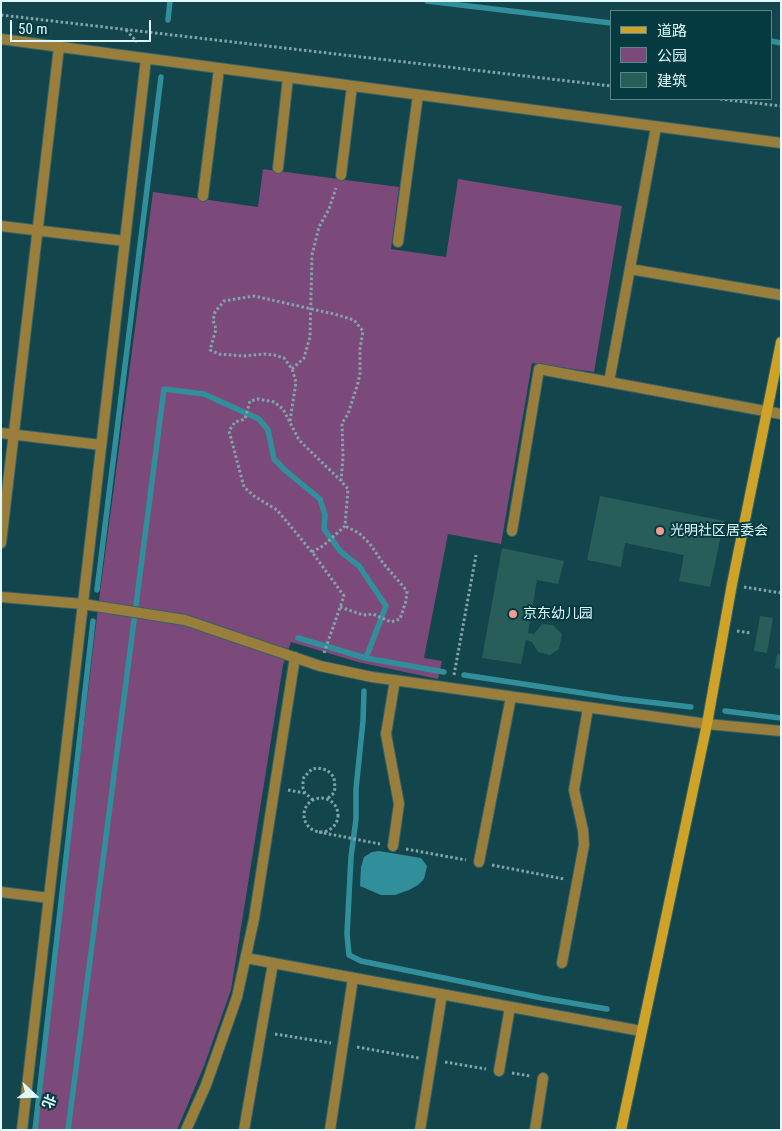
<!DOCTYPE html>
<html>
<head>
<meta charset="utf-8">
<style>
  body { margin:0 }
  #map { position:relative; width:782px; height:1131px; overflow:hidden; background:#13454c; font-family:"Roboto Condensed","Noto Sans SC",sans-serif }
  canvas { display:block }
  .frame { position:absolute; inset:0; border:2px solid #e0f9fd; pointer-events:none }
  .legend { position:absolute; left:610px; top:10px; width:162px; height:90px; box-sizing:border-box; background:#053a41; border:1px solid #5d868c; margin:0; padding:6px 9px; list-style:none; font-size:15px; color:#e0f9fd }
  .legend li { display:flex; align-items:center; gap:10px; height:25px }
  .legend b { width:25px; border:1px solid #5d868c }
  .north { position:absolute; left:10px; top:1071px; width:50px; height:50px; -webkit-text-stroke:4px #053a41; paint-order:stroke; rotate:111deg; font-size:14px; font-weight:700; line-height:20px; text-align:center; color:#e0f9fd }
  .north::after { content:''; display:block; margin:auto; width:18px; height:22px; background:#e0f9fd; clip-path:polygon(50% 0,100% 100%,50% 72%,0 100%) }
  .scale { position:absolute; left:10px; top:20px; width:141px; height:22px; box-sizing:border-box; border:2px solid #e0f9fd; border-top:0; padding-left:6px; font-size:15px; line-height:18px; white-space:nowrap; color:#e0f9fd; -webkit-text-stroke:4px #053a41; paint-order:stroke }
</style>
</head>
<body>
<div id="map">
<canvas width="782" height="1131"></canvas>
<div class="frame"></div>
<ul class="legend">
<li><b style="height:6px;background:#cea327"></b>道路</li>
<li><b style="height:14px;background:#7c497b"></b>公园</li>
<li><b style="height:14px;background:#275e59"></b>建筑</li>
</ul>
<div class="north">北</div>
<div class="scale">50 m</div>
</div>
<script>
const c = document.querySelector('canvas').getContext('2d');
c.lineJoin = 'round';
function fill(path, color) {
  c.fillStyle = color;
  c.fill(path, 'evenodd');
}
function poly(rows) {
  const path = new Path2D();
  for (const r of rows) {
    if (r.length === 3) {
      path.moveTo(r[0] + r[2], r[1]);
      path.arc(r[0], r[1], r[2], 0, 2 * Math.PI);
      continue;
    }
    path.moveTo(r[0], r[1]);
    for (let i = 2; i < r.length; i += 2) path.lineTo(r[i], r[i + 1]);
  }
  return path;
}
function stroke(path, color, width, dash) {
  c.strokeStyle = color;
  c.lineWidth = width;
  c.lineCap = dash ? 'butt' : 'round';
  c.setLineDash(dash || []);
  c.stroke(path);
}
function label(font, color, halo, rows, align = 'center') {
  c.font = font + ' "Roboto Condensed","Noto Sans SC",sans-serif';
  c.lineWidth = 4;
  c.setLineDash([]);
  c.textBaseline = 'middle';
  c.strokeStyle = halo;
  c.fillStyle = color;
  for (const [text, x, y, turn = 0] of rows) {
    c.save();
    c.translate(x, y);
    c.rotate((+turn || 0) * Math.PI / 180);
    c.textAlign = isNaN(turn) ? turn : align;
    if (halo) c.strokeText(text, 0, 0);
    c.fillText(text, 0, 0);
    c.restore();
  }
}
const green = poly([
  [263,169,399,187,391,249,446,257,458,179,622,206,594,372,532,363,501,544,448,534,424,658,442,661,438,679,358,662,291,642,283,665,231,990,204,1066,177,1130,35,1130,99,600,153,192,258,207]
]);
const water = poly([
  [379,851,421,858,427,866,424,879,418,885,409,890,395,895,381,895,360,886,361,867,364,857,372,852]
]);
const stream = poly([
  [427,1,611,23],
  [168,20,170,1],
  [771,41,781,43],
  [97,590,161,77],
  [298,638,366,658,444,672],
  [464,675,622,699,691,707],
  [364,691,363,721,356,789,356,819,351,857,347,934,349,955,361,961,542,998,607,1009],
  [725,711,781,718],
  [35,1130,93,621],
  [68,1130,164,389,204,394,259,419,268,430,274,459,286,471,320,499,325,515,324,529,341,552,359,566,386,606,366,658]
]);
const building = poly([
  [600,496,724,521,710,587,679,581,684,555,625,543,621,567,587,560],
  [502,548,564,561,558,584,537,580,528,633,534,634,542,624,553,625,562,634,559,649,550,655,538,652,532,642,526,640,521,664,482,658],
  [760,616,773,618,767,653,754,651],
  [777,654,781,654,781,669,775,668]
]);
const path = poly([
  [1,15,611,86],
  [126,30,137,42],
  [720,99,781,106],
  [292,369,304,358,310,337,312,255,319,227,329,209,336,188],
  [290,421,296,382,292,369,284,358,274,355,264,354,243,356,219,354,210,350,216,329,213,320,215,312,224,301,254,296,334,314,354,320,363,331,360,349,360,373,358,383,348,414,342,423,343,457,341,481,348,489,345,526,323,546,312,552],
  [744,587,781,593],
  [340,607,363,615,373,614,391,622,400,619,406,601,407,591,383,563,370,544,359,533,345,526],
  [737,631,751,633],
  [324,653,344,596,312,552,277,510,254,496,244,487,229,431,235,422,245,419,250,401,258,399,274,402,283,409,299,440,340,480],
  [454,675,476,555],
  [288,790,304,793],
  [321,815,17],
  [313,800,305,793,303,788,303,782,304,777,312,769,317,768,327,770,334,777,335,788,334,793,327,799],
  [319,832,380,844],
  [406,849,466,860],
  [492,865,564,879],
  [275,1034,331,1043],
  [357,1047,419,1058],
  [445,1062,486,1069],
  [512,1073,530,1076]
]);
const street = poly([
  [1,39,781,143],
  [278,168,288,78],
  [341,175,352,86],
  [203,196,219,69],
  [1,226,125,241],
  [398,242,418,95],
  [630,269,781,295],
  [609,382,656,127],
  [1,433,101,445],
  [512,531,539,369,781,414],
  [1,543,59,47],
  [1,597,83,604,185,620,320,666,372,677,707,724,781,731],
  [393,846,399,804,386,734,395,680],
  [479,862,511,697],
  [1,892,49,898],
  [246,958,641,1031],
  [562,963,584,845,583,830,574,790,588,708],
  [499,1071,510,1007],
  [22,1130,146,59],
  [186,1130,206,1085,237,997,254,919,295,657],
  [244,1130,273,963],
  [330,1130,353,978],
  [420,1130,442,994],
  [535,1130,543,1078]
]);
const secondary = poly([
  [621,1130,707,724,732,584,781,342]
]);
const markers = [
  [660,531,5,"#f59c91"],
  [513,614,5,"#f59c91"]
];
const poiNames = [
  ["光明社区居委会",670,531],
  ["京东幼儿园",523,614]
];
fill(green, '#7c497b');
fill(water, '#318f9b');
stroke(stream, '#318f9b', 5.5);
fill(building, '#275e59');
stroke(street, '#346268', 12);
stroke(secondary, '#346268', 12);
stroke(path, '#80a5aa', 3, [2.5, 2.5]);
stroke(street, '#9a7f3c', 10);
stroke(secondary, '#cea327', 10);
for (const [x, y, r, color] of markers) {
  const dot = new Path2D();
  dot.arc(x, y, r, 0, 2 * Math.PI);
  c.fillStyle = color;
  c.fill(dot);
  stroke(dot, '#053a41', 2);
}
label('14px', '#e0f9fd', '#053a41', poiNames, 'left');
</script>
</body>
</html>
